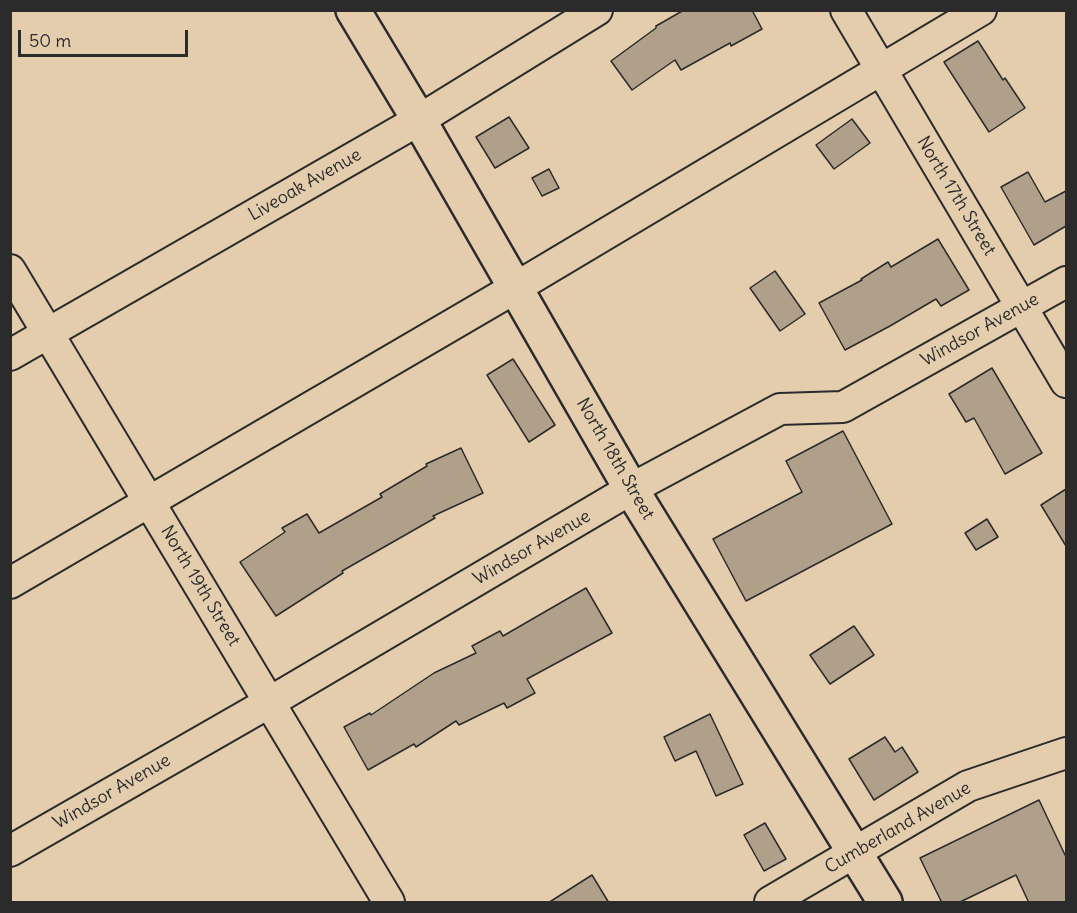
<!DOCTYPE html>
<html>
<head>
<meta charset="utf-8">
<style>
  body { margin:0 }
  #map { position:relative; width:1077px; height:913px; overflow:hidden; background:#e4cdad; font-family:Delius,sans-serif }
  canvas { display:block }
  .frame { position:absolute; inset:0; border:12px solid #2b2b2b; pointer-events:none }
  .scale { position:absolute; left:18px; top:30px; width:170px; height:27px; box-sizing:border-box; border:3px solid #2b2b2b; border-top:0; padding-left:8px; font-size:18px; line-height:21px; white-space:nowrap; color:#2b2b2b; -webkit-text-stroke:4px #e4cdad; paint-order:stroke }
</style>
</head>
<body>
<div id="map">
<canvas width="1077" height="913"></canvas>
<div class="frame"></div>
<div class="scale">50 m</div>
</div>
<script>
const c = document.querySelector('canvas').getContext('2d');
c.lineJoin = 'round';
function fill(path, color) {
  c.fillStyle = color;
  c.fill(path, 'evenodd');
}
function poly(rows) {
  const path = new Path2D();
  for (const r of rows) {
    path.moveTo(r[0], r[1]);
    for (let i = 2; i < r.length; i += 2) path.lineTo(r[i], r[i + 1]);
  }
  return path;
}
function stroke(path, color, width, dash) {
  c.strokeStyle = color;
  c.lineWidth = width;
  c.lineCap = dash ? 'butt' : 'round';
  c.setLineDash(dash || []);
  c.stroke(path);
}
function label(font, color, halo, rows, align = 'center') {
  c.font = font + ' Delius,sans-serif';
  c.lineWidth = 5;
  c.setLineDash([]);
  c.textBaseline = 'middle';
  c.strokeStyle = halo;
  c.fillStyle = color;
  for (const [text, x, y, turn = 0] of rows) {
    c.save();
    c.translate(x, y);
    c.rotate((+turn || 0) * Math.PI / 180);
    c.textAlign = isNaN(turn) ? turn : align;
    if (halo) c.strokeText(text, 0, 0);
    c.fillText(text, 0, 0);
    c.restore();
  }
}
const building = poly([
  [684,10,752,10,762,29,731,46,730,43,681,70,675,60,632,90,611,61,656,28,656,26,684,10],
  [978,41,1003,80,1005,78,1025,108,989,132,944,62,978,41],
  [509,117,529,148,495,168,476,137,509,117],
  [852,119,870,143,834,169,816,145,852,119],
  [549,169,559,188,542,196,532,178,549,169],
  [1028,172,1045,202,1066,191,1066,226,1034,245,1001,187,1028,172],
  [938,239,969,290,941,306,936,299,890,326,845,350,819,303,862,280,861,279,888,262,891,267,938,239],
  [775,271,805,314,780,331,750,288,775,271],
  [513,359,555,425,529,442,487,375,513,359],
  [992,368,1042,453,1005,474,974,418,966,422,949,394,992,368],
  [843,431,892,524,746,601,713,539,802,492,786,461,843,431],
  [461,448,483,493,433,516,435,518,342,571,343,573,276,616,240,562,285,532,282,528,307,514,319,533,382,497,380,494,427,466,426,464,461,448],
  [1066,489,1066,546,1041,505,1066,489],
  [987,519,998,537,976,550,965,533,987,519],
  [586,588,612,633,527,679,535,693,507,708,504,703,459,725,456,721,416,747,414,744,368,770,344,727,370,713,371,715,434,673,476,653,472,646,500,631,503,636,586,588],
  [854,626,874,655,830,684,810,655,854,626],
  [710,714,743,784,716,796,696,751,675,761,664,737,710,714],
  [885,737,895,752,902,747,918,772,874,800,849,759,885,737],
  [1039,800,1066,857,1066,903,1029,903,1016,875,958,903,942,903,920,858,1039,800],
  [765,823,786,859,764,871,744,835,765,823],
  [592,875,609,903,548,903,592,875]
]);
const minor = poly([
  [846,10,1066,382],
  [10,270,389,902],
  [10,355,419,120,597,10],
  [10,583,515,288,981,10],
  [10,851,270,702,631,489,780,409,843,407,1066,282],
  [770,902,968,786,1066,753]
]);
const major = poly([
  [353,10,419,120,631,489,885,902]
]);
const streetNames = [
  ["Liveoak Avenue",305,185,-30],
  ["North 17th Street",956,196,59],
  ["Windsor Avenue",980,330,-29],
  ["North 18th Street",615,459,60],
  ["Windsor Avenue",532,548,-30],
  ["North 19th Street",200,586,59],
  ["Windsor Avenue",112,792,-30],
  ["Cumberland Avenue",898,828,-30]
];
fill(building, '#b0a089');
stroke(building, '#2b2b2b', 1.5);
stroke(minor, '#2b2b2b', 34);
stroke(major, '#2b2b2b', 38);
stroke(minor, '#e4cdad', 30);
stroke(major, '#e4cdad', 33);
label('18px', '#2b2b2b', '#e4cdad', streetNames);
</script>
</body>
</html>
